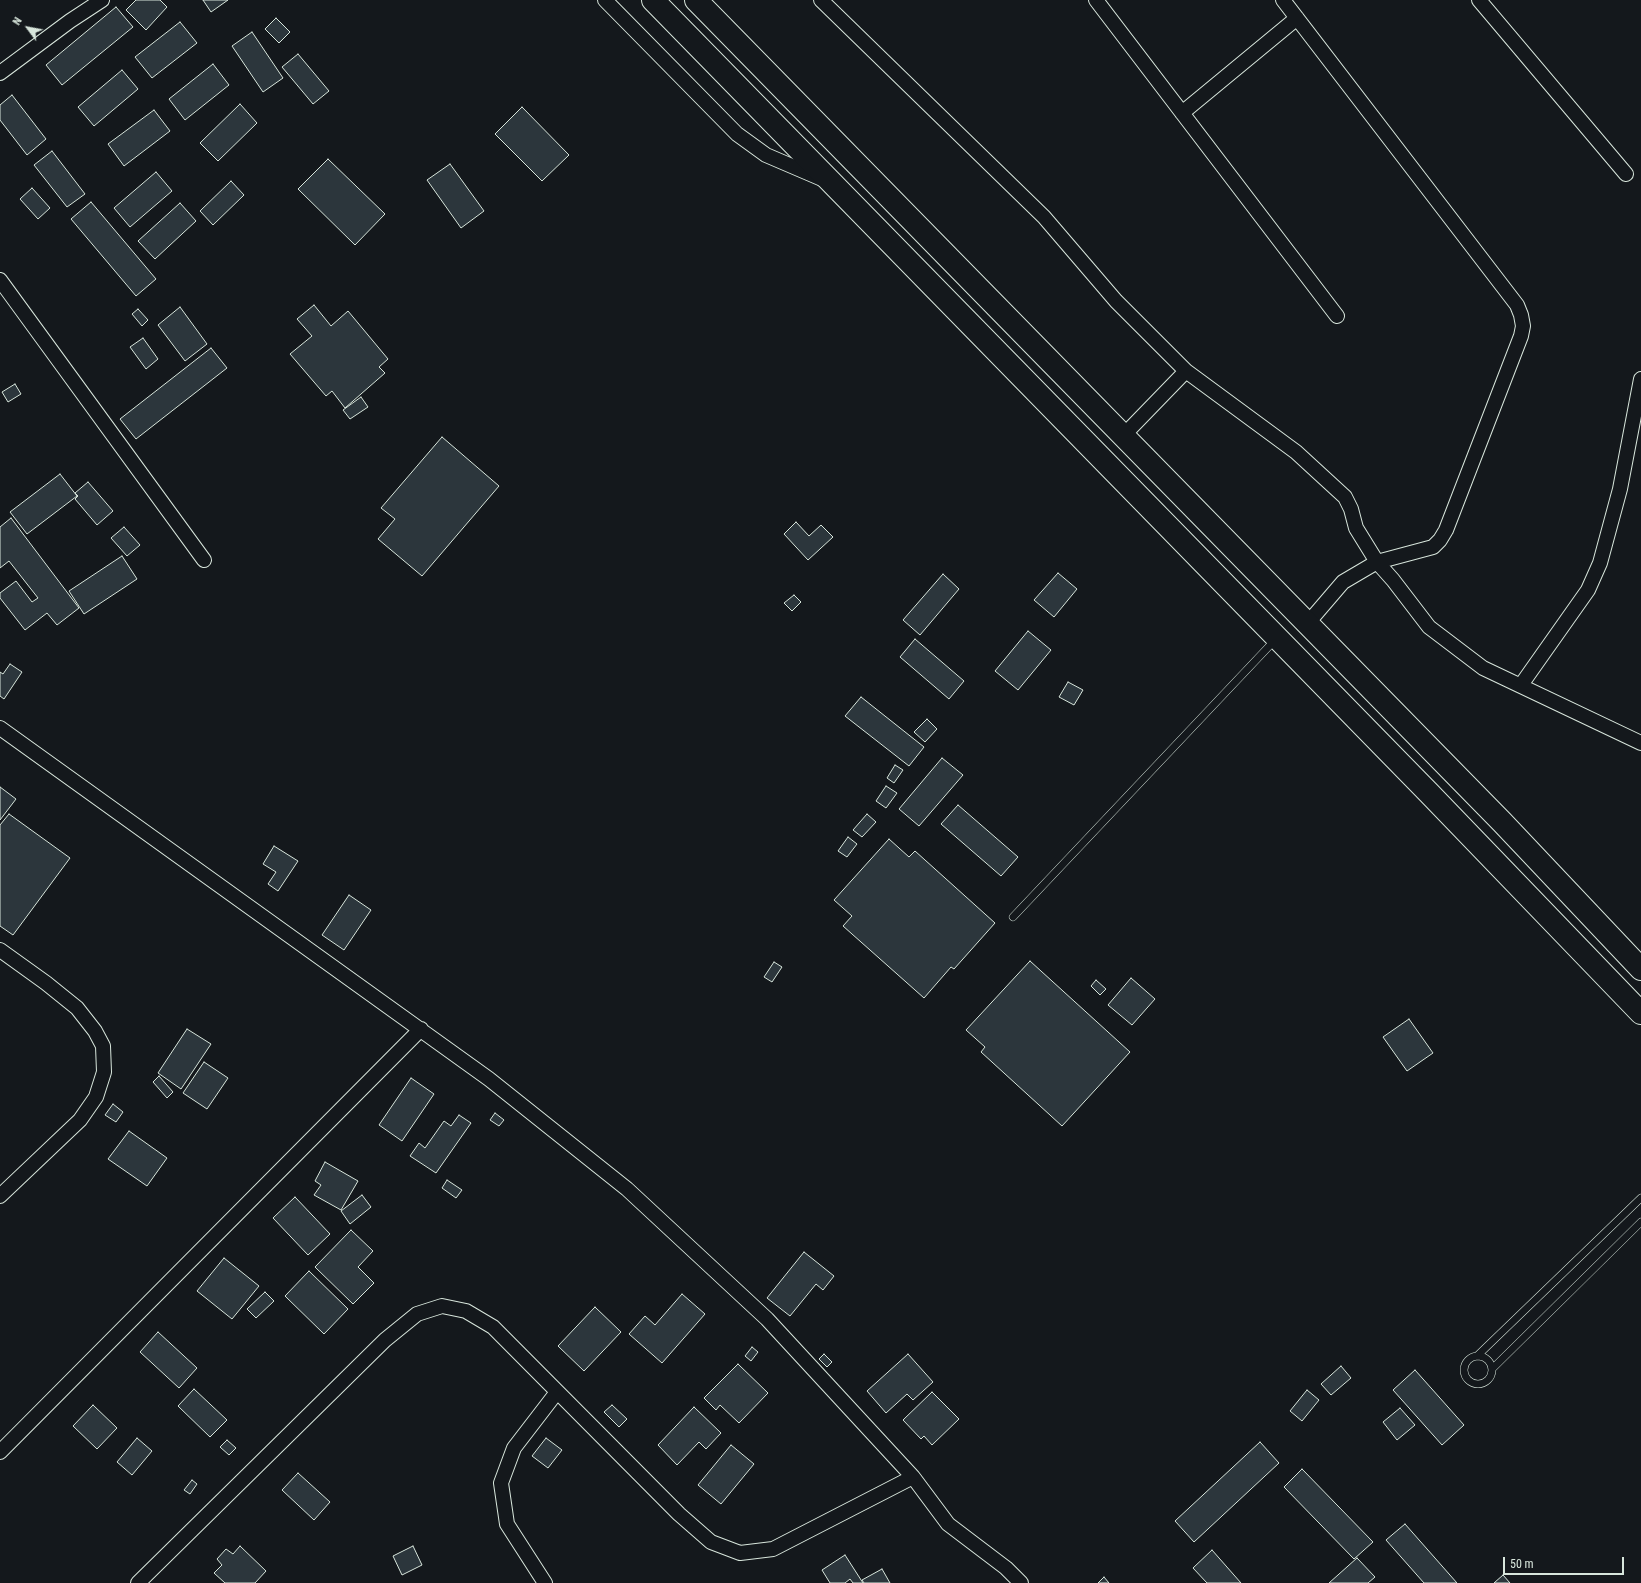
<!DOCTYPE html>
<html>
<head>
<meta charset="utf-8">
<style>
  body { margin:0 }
  #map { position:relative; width:1641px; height:1583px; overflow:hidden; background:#14181c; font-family:"Roboto Condensed",sans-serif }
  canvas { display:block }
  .north { position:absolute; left:8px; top:8px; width:40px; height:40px; -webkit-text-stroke:3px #14181c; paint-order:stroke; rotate:302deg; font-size:11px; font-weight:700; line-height:16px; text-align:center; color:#d8e6dc }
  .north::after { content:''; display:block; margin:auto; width:14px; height:18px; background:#d8e6dc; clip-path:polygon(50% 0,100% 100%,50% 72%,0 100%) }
  .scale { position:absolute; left:1503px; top:1557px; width:121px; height:18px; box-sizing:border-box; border:2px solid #d8e6dc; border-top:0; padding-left:5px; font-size:12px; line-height:14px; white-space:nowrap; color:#d8e6dc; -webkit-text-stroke:3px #14181c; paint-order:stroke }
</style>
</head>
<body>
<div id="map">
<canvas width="1641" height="1583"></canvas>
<div class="north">N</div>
<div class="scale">50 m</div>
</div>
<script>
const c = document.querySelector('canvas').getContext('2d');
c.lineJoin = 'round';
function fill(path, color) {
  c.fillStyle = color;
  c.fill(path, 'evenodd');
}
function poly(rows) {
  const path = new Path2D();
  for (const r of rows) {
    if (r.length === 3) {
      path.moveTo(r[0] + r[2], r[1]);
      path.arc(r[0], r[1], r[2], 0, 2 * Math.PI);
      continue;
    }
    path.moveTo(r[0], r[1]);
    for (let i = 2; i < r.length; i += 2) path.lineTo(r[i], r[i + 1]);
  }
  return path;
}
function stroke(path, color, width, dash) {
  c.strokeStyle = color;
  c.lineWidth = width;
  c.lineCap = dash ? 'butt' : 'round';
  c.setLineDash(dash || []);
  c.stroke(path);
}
const building = poly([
  [136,0,160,0,167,7,146,30,126,10,136,0],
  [203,0,228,0,211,12,203,0],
  [116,7,133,27,62,85,46,65,116,7],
  [276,18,290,32,279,43,265,29,276,18],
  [180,22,197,43,152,78,135,57,180,22],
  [252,32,283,78,263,92,232,46,252,32],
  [298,54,329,91,313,104,282,67,298,54],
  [213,64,229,85,185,120,169,99,213,64],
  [122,70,138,89,94,126,78,107,122,70],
  [12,95,46,139,27,155,0,120,0,105,12,95],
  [240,104,257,123,218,161,200,143,240,104],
  [522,107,569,155,542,181,495,134,522,107],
  [154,110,170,131,124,166,108,144,154,110],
  [52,151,85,194,67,207,34,165,52,151],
  [328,159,385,214,355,245,298,189,328,159],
  [450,164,484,211,461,228,427,180,450,164],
  [156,172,172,191,130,227,114,208,156,172],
  [231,181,244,195,213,225,200,211,231,181],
  [32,188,50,208,38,219,20,199,32,188],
  [91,202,156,279,136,296,71,219,91,202],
  [180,203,196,221,155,259,138,241,180,203],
  [314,305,331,326,348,311,388,359,379,367,385,373,345,408,332,391,326,396,290,354,312,336,297,319,314,305],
  [180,307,207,344,185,361,158,325,180,307],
  [138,309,148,320,142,326,132,314,138,309],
  [143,338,158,359,146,369,130,347,143,338],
  [211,348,227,368,136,439,120,419,211,348],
  [15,384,21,394,8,402,2,392,15,384],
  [361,397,368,407,350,419,343,410,361,397],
  [442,437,499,486,422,576,378,539,395,519,381,508,442,437],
  [60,474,77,496,27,534,10,512,60,474],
  [88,482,113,511,97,525,75,499,78,496,75,493,88,482],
  [11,518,79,608,57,625,47,613,25,630,0,598,0,593,16,581,32,602,38,598,9,561,0,568,0,527,11,518],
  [796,522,809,536,821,525,833,537,808,560,784,534,796,522],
  [124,527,140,545,127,556,111,538,124,527],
  [122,556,137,579,84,614,69,591,122,556],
  [1058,573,1077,589,1054,617,1034,600,1058,573],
  [943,574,959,589,920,635,903,620,943,574],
  [794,595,801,602,792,611,784,603,794,595],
  [1028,631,1051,650,1018,690,995,671,1028,631],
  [915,639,964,681,949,699,900,657,915,639],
  [10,664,22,672,4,699,0,696,0,672,3,674,10,664],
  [1068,682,1083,690,1074,705,1059,697,1068,682],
  [861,697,924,747,909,766,845,716,861,697],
  [927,719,937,729,925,742,914,732,927,719],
  [942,758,963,775,919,826,899,809,942,758],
  [895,765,903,770,894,783,887,778,895,765],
  [886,786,897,793,886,808,876,801,886,786],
  [0,787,16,799,0,820,0,787],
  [958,805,1018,857,1001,876,941,824,958,805],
  [9,814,70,858,13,935,0,926,0,825,9,814],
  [867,814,876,822,862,837,853,830,867,814],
  [848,837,857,844,847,857,838,851,848,837],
  [889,839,909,857,915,851,995,923,954,969,951,967,924,998,843,926,852,916,834,900,889,839],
  [274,846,298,861,278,891,268,884,276,872,263,864,274,846],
  [349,895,371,910,344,950,322,935,349,895],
  [1030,961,1130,1052,1062,1126,981,1052,985,1047,966,1030,1030,961],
  [774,962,782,967,772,982,764,977,774,962],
  [1131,978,1155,999,1132,1025,1108,1005,1131,978],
  [1096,980,1106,989,1100,995,1091,986,1096,980],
  [1409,1019,1433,1053,1407,1071,1383,1037,1409,1019],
  [187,1029,211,1044,181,1089,158,1073,187,1029],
  [204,1062,228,1078,207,1109,183,1093,204,1062],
  [159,1076,173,1092,167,1098,153,1082,159,1076],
  [411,1078,434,1094,402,1141,379,1125,411,1078],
  [113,1104,123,1112,116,1122,105,1115,113,1104],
  [495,1113,504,1120,499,1126,490,1120,495,1113],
  [459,1115,471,1123,436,1173,410,1156,419,1143,425,1148,444,1121,451,1126,459,1115],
  [129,1131,167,1158,147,1186,108,1159,129,1131],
  [325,1162,358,1181,341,1210,314,1195,321,1185,315,1181,325,1162],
  [447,1180,462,1190,456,1198,442,1188,447,1180],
  [362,1195,371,1207,350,1224,341,1211,362,1195],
  [295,1197,330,1234,308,1255,273,1218,295,1197],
  [351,1230,373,1251,358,1267,374,1283,353,1304,315,1267,351,1230],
  [804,1252,834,1276,823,1290,816,1284,790,1316,767,1298,804,1252],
  [224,1258,259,1286,232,1319,197,1291,224,1258],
  [309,1271,348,1309,324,1334,285,1296,309,1271],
  [265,1292,274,1301,256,1318,247,1309,265,1292],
  [682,1294,705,1314,662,1363,629,1334,645,1316,655,1325,682,1294],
  [595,1307,621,1332,584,1371,558,1346,595,1307],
  [158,1332,197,1368,179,1388,140,1352,158,1332],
  [752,1347,758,1352,751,1361,745,1356,752,1347],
  [824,1354,832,1362,827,1367,819,1359,824,1354],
  [908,1354,933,1382,913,1400,907,1394,886,1413,867,1391,908,1354],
  [738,1364,768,1393,739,1423,720,1405,716,1410,704,1398,738,1364],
  [1341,1366,1351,1378,1331,1395,1321,1384,1341,1366],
  [1415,1370,1464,1425,1442,1445,1393,1390,1415,1370],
  [194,1389,227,1420,210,1437,178,1406,194,1389],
  [1307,1390,1319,1400,1302,1421,1290,1411,1307,1390],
  [932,1392,959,1419,932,1445,924,1436,921,1439,903,1420,932,1392],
  [93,1405,117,1428,97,1449,73,1426,93,1405],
  [612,1405,627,1419,619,1427,604,1412,612,1405],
  [694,1407,721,1433,706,1449,699,1442,677,1465,658,1445,694,1407],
  [1400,1408,1415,1425,1397,1440,1383,1422,1400,1408],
  [137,1438,152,1451,132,1475,117,1462,137,1438],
  [546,1438,562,1450,548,1468,532,1456,546,1438],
  [227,1440,236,1448,229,1455,220,1447,227,1440],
  [1260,1442,1279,1463,1194,1542,1175,1521,1260,1442],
  [731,1445,754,1464,721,1504,698,1485,731,1445],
  [1302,1469,1373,1542,1354,1559,1284,1487,1302,1469],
  [298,1473,330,1502,314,1520,282,1490,298,1473],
  [192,1480,197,1484,190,1494,184,1490,192,1480],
  [1405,1524,1457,1583,1424,1583,1386,1540,1405,1524],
  [240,1546,266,1571,255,1583,225,1583,214,1573,222,1565,217,1559,226,1549,233,1554,240,1546],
  [413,1546,422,1565,402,1575,393,1556,413,1546],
  [1212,1550,1241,1583,1207,1583,1193,1568,1212,1550],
  [845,1555,863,1583,853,1583,850,1579,845,1583,830,1583,822,1570,845,1555],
  [1357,1558,1375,1577,1368,1583,1329,1583,1357,1558],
  [882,1569,890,1583,864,1583,862,1580,882,1569],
  [1503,1575,1510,1583,1494,1583,1503,1575],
  [1104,1577,1109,1583,1098,1583,1104,1577]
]);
const service = poly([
  [1013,917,1275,640],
  [1477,1356,1641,1198],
  [1478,1370,14],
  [1492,1369,1641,1222]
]);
const minor = poly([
  [605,0,737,134,766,155,822,179],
  [821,0,1044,217,1116,301,1186,371,1296,452,1345,497,1351,509,1356,528,1377,562,1393,580,1429,627,1483,668,1641,743],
  [1096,0,1337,316],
  [1283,0,1517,305,1521,315,1523,326,1521,336,1446,530,1440,540,1433,547,1377,562,1343,582,1307,624],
  [1479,0,1626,174],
  [0,73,70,21,102,0],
  [1182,113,1297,18],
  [0,280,204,560],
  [1123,436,1186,371],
  [1521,685,1588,590,1600,563,1620,489,1641,379],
  [0,728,489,1079,627,1189,767,1319,913,1477,773,1549,740,1553,711,1542,679,1514,493,1327,466,1311,442,1306,417,1314,385,1340,138,1583],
  [0,950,46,983,77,1008,95,1031,103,1046,104,1072,96,1097,80,1120,0,1196],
  [0,1452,421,1029],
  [913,1477,948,1524,1006,1568,1021,1583],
  [545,1583,507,1524,501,1483,514,1448,557,1392]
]);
const primary = poly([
  [653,0,1429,793,1641,1013],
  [696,0,1502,822,1641,969]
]);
fill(building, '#2c363c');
stroke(building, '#d8e6dc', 1);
stroke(service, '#d8e6dc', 8);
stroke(minor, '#d8e6dc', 16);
stroke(primary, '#d8e6dc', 24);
stroke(service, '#14181c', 7);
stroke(minor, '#14181c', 14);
stroke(primary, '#14181c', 22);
</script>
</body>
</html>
